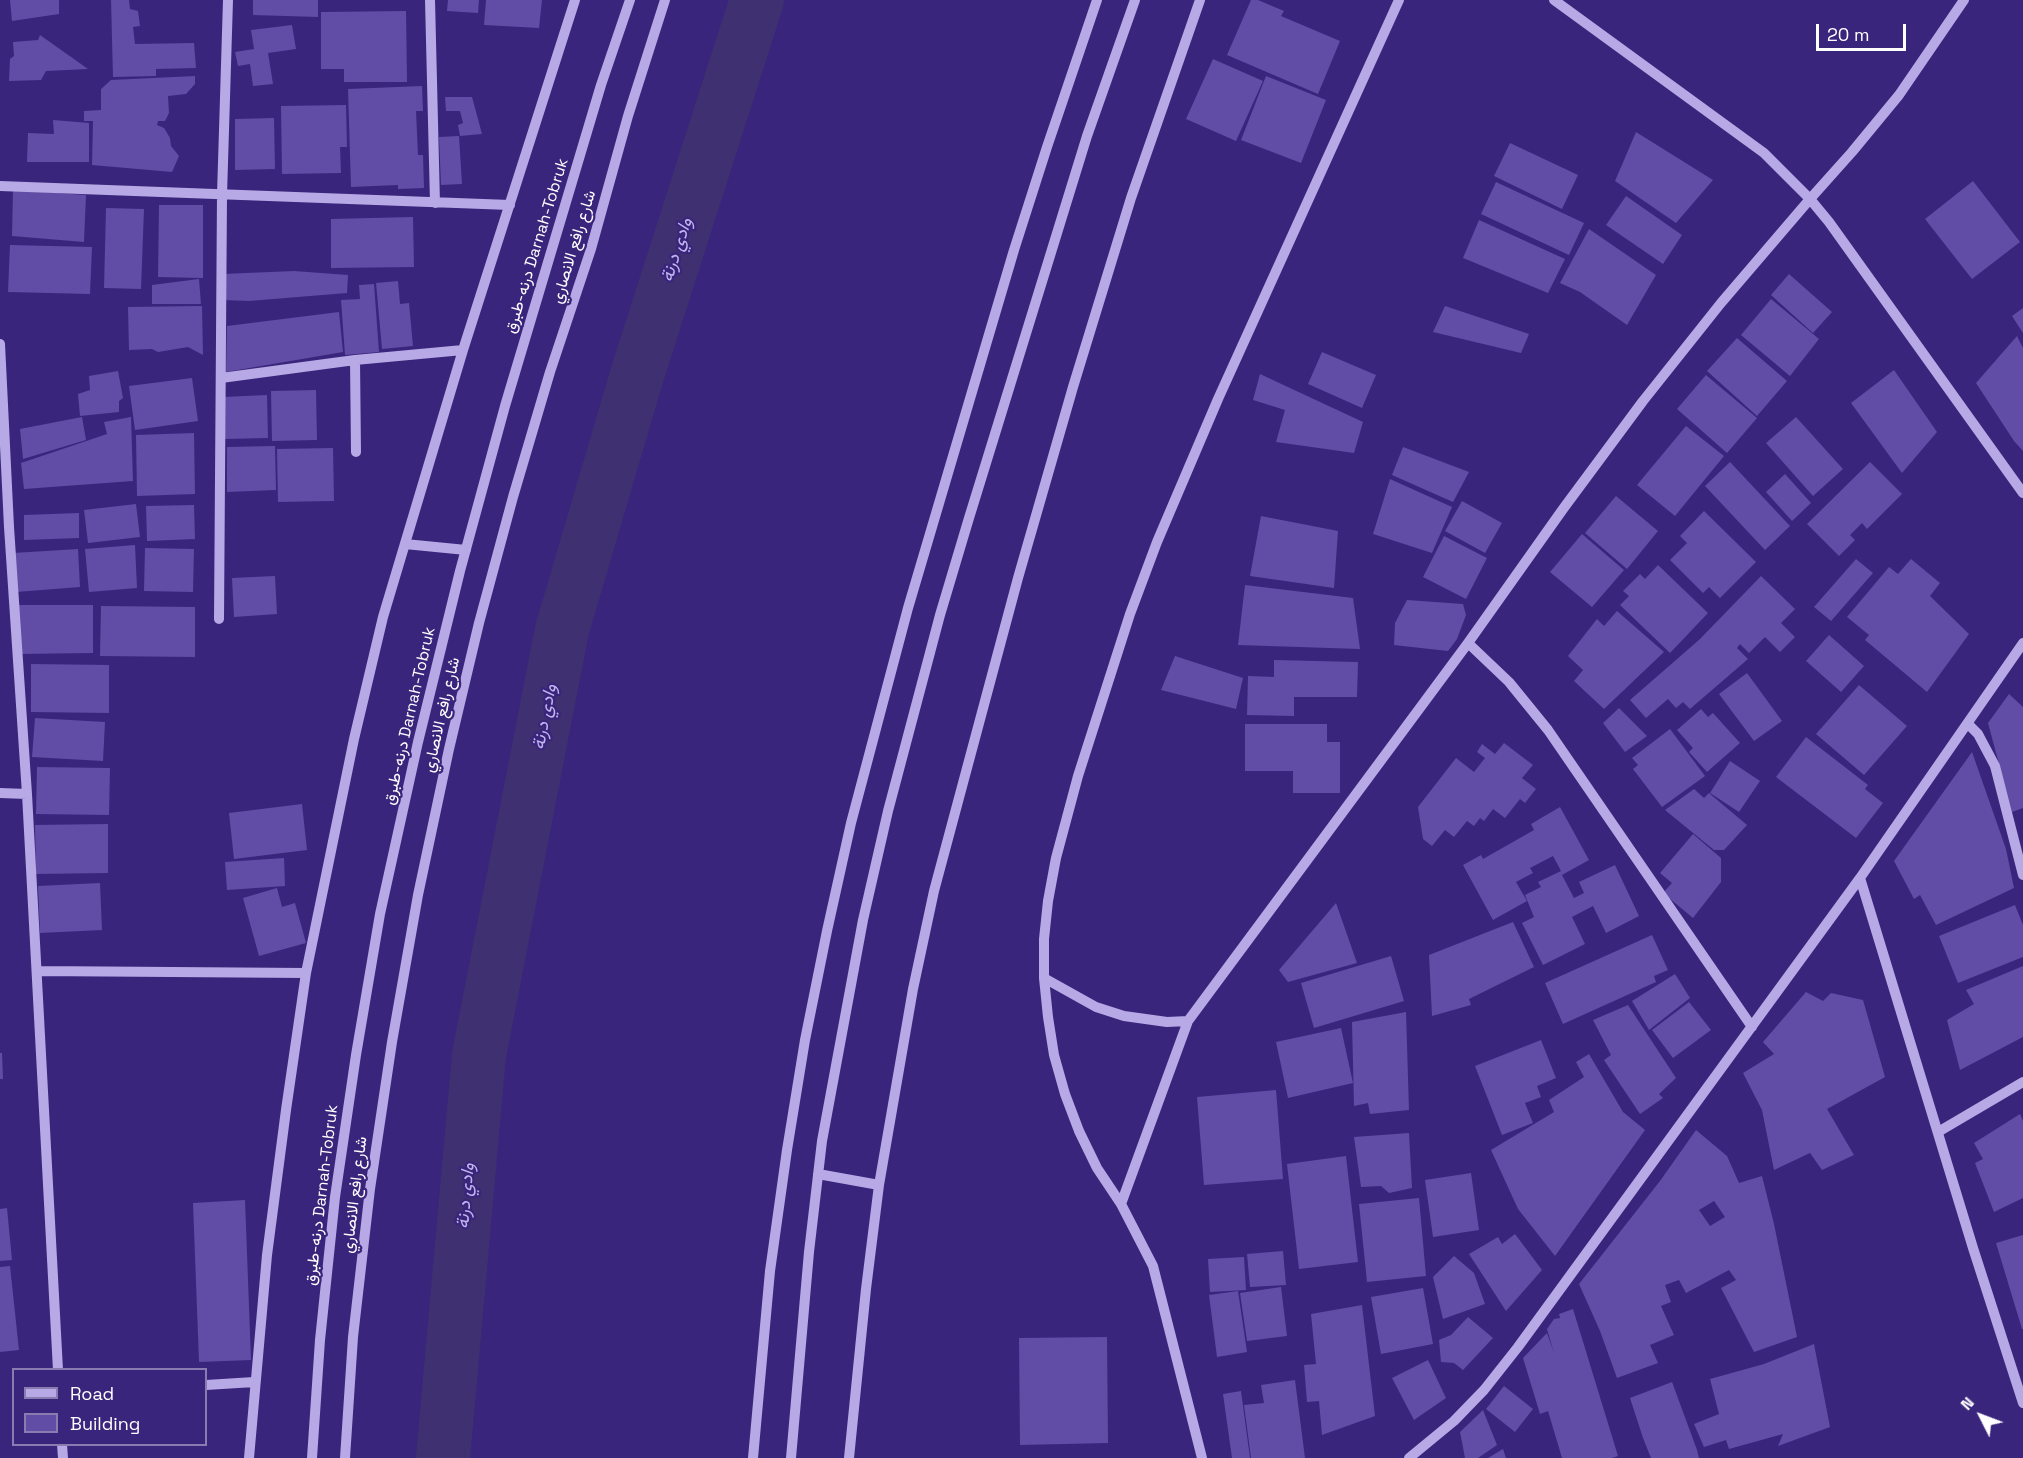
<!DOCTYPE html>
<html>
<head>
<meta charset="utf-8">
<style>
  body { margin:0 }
  #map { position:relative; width:2023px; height:1458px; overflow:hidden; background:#3a257c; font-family:"Space Grotesk",sans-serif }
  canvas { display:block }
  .legend { position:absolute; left:12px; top:1368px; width:195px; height:78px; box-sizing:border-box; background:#3a257c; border:2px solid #897cb0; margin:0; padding:8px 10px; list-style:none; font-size:18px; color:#fff }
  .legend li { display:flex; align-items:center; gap:12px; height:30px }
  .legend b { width:30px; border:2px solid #897cb0 }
  .north { position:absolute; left:1951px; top:1386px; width:60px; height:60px; -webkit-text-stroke:4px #3a257c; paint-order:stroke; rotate:312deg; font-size:16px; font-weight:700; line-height:24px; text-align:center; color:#fff }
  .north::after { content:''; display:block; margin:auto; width:21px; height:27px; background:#fff; clip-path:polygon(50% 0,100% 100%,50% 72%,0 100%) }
  .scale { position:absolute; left:1816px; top:24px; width:90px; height:27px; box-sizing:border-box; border:3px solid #fff; border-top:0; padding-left:8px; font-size:18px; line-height:21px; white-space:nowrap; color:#fff; -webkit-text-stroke:4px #3a257c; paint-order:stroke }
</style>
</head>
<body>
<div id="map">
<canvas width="2023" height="1458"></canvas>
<ul class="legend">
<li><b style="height:8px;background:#b7a9e5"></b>Road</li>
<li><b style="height:16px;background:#614da5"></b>Building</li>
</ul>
<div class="north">N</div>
<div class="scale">20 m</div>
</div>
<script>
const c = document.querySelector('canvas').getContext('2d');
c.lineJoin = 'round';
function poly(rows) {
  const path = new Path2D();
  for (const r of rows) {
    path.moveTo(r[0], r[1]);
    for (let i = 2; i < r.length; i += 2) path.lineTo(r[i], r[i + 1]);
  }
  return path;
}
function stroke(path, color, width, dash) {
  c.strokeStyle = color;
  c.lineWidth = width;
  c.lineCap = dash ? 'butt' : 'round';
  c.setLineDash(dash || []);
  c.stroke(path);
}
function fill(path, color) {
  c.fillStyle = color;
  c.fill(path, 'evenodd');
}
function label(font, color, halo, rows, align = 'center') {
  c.font = font + ' "Space Grotesk",Vazirmatn,sans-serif';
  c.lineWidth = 4.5;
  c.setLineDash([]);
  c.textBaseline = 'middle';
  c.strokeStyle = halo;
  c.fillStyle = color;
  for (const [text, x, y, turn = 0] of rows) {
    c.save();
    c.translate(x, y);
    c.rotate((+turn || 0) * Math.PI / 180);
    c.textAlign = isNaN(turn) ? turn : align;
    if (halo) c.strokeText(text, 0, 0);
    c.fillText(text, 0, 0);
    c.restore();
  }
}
const river = poly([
  [443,1458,479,1055,562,630,637,375,757,0]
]);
const building = poly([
  [10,0,59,0,59,14,12,21],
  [111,0,129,0,130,9,138,11,140,26,133,27,135,44,194,43,196,68,156,69,156,76,113,77],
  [253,0,318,0,318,17,253,15],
  [448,0,479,0,478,13,447,11],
  [486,0,542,0,539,28,484,25],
  [1251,0,1258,0,1284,11,1281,16,1340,41,1318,94,1227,55],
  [406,11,407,82,344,82,344,69,321,69,321,12],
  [292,25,296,49,268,53,273,84,253,86,250,64,238,66,235,52,254,49,251,30],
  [40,35,88,69,46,71,41,80,9,81,10,59,14,56,13,42,38,40],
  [1213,59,1263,81,1236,141,1186,119],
  [195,76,195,84,186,94,168,96,169,113,165,121,158,121,157,125,164,128,170,138,171,146,179,156,172,172,92,165,93,121,84,121,84,111,101,110,101,89,111,80],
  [1266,76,1326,100,1301,163,1241,140],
  [422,86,423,111,416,111,418,155,423,155,424,188,398,189,398,185,351,187,348,89],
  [445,97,472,97,482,134,460,136,458,125,463,123,460,111,446,111],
  [346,105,347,147,340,147,341,173,282,174,281,106],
  [274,118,275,169,235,170,235,119],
  [53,120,89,123,89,162,27,162,28,133,54,134],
  [1636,132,1713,180,1676,223,1615,181],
  [459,136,462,184,441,185,439,137],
  [1510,143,1578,175,1562,209,1494,176],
  [1973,181,2020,242,1972,279,1925,219],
  [1496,182,1584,223,1569,255,1481,214],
  [13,190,86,195,84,242,12,236],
  [1626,196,1682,235,1663,264,1606,225],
  [159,205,203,205,203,278,158,277],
  [106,208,144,209,141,289,104,288],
  [413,217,414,267,331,268,331,219],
  [1479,220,1565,259,1548,293,1463,258],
  [1589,229,1656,275,1627,325,1580,292,1560,283],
  [10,245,92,247,90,294,8,292],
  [294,271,348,275,347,293,249,301,222,300,223,274],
  [1789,274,1832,312,1813,333,1771,295],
  [199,279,201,304,152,304,152,285],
  [398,281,400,304,409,303,413,346,382,349,376,283],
  [374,284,379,352,345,355,341,300,360,299,359,285],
  [1771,299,1819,339,1790,376,1741,335],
  [202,306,203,355,188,347,158,352,152,349,129,350,128,307],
  [1445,306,1529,334,1521,353,1433,332],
  [2023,308,2023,333,2012,316],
  [339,312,343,352,226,372,227,326],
  [2017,336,2023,348,2023,451,2014,441,1976,383],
  [1737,338,1787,381,1757,416,1707,371],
  [1322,352,1376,375,1362,408,1308,384],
  [1894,370,1937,432,1902,473,1851,403],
  [118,371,123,398,119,401,119,412,80,416,78,394,90,390,89,376],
  [1260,374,1363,422,1354,453,1276,442,1285,410,1253,400],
  [1706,375,1757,418,1727,453,1677,409],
  [192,378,198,421,135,430,129,386],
  [316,390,317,440,272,441,271,391],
  [267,395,268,438,224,439,223,397],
  [82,417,86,440,23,459,20,429],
  [131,417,133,481,24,489,21,463,107,434,104,422],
  [1796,417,1843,469,1813,496,1766,443],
  [1686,426,1724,456,1675,516,1637,485],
  [194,433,195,494,137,496,136,435],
  [275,446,276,490,227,492,227,447],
  [1403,447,1469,472,1453,502,1392,475],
  [333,448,334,501,278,502,277,449],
  [1730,462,1790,526,1765,550,1705,486],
  [1870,462,1902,494,1867,529,1862,523,1850,535,1855,540,1839,556,1807,524],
  [1785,474,1811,503,1792,521,1766,492],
  [1390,479,1452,507,1432,553,1373,534],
  [1616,496,1658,531,1627,569,1585,533],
  [1462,501,1502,523,1485,553,1445,531],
  [136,504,140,537,88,543,84,510],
  [194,505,195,539,147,541,146,506],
  [1704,511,1756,562,1720,598,1709,587,1703,593,1670,560,1687,543,1680,536],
  [79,513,79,538,24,540,24,515],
  [1261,516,1338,531,1334,588,1250,576],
  [1582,534,1624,570,1592,607,1550,572],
  [1444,536,1487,558,1466,599,1423,577],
  [135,545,137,588,89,592,85,549],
  [145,548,194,549,193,592,144,591],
  [78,549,80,587,16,592,13,553],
  [1856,559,1873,573,1831,621,1814,607],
  [1911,559,1940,583,1930,596,1969,634,1927,692,1865,640,1869,635,1847,617,1889,567,1898,574],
  [1658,565,1708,613,1670,653,1620,605,1629,596,1623,591,1640,574,1645,579],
  [275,576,277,614,234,617,232,578],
  [1761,576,1795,609,1781,623,1795,637,1780,652,1765,637,1749,653,1740,644,1737,648,1748,659,1690,709,1683,702,1676,708,1668,699,1646,718,1630,700,1700,639],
  [1245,585,1353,598,1360,649,1238,645],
  [1407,600,1463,604,1466,615,1457,639,1448,651,1394,645,1395,623],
  [18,605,93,605,93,653,18,654],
  [101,606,195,607,195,657,100,656],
  [1617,611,1664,652,1604,709,1574,681,1583,670,1568,656,1597,619,1604,626],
  [1829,635,1864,666,1841,692,1806,661],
  [1175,656,1243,678,1236,709,1161,690],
  [1274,660,1358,662,1357,697,1294,697,1294,716,1247,715,1248,676,1274,677],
  [31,664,109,665,109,713,31,712],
  [1747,673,1782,721,1754,741,1719,694],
  [1859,685,1907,726,1864,775,1816,734],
  [2009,694,2023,707,2023,808,2012,812,1988,723],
  [1619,708,1647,736,1625,752,1603,723],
  [1701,709,1708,717,1713,713,1740,743,1707,772,1689,752,1693,748,1677,730],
  [35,718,105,722,103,761,32,757],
  [1245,724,1327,724,1327,742,1340,742,1340,793,1293,793,1293,771,1245,771],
  [1670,729,1705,776,1662,807,1633,769,1638,765,1632,758],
  [1806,737,1868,785,1865,789,1883,803,1856,838,1776,777],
  [1504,743,1533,765,1522,778,1536,789,1525,803,1520,799,1505,818,1493,809,1484,821,1480,818,1474,826,1467,821,1454,837,1445,830,1432,846,1423,839,1418,807,1456,758,1474,772,1485,758,1477,752,1482,744,1495,754],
  [1972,752,2006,849,2014,888,1936,925,1920,895,1914,899,1894,861],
  [1730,761,1760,781,1739,812,1710,793],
  [37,767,110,768,109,815,36,814],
  [1694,789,1704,798,1709,793,1747,825,1724,850,1714,850,1665,810],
  [302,804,307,850,234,859,229,813],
  [1560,807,1589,860,1562,875,1574,898,1584,893,1579,882,1615,865,1639,916,1606,933,1593,906,1572,917,1585,944,1543,965,1522,923,1534,917,1525,895,1541,887,1538,882,1561,871,1553,856,1530,868,1533,873,1516,882,1527,901,1493,920,1463,865,1481,855,1483,859,1534,830,1531,824],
  [108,824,108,873,36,874,35,825],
  [1693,834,1721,858,1721,882,1693,918,1663,893,1672,883,1660,873],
  [284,858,285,886,227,890,225,862],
  [100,883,102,930,40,933,38,886],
  [277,888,282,907,295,903,306,943,259,956,243,898],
  [1336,903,1357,963,1288,982,1279,970],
  [2015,905,2023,925,2023,957,1958,983,1939,936],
  [1513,922,1534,967,1469,999,1471,1005,1432,1016,1429,955],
  [1652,935,1668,970,1654,976,1656,982,1563,1024,1545,983],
  [1391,956,1404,1001,1314,1028,1301,983],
  [2023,966,2023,1037,1960,1070,1947,1020,1974,1004,1966,990],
  [1675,974,1690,998,1649,1030,1632,1001],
  [1806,992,1823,1001,1831,993,1863,1000,1885,1077,1827,1109,1854,1155,1822,1170,1810,1153,1774,1170,1762,1110,1743,1073,1774,1054,1763,1042],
  [1689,1002,1711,1030,1673,1058,1652,1030],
  [1628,1005,1676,1078,1659,1094,1663,1098,1640,1114,1604,1060,1611,1055,1593,1020],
  [1406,1012,1409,1110,1370,1114,1368,1103,1354,1106,1352,1022],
  [1341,1028,1353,1083,1288,1098,1276,1042],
  [1541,1040,1556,1078,1537,1086,1541,1097,1525,1103,1533,1123,1502,1135,1475,1066],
  [0,1053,2,1053,3,1079,0,1079],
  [1589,1054,1623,1112,1645,1130,1555,1256,1518,1209,1491,1150,1554,1112,1549,1100,1584,1077,1576,1062],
  [1276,1090,1283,1179,1204,1185,1197,1097],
  [2020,1114,2023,1121,2023,1198,1994,1212,1975,1163,1983,1159,1974,1143],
  [1696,1130,1727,1156,1739,1183,1762,1176,1774,1224,1797,1337,1754,1352,1721,1288,1736,1280,1729,1270,1686,1293,1679,1280,1665,1285,1671,1302,1661,1306,1674,1335,1650,1345,1658,1363,1617,1378,1600,1331,1579,1284,1660,1181],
  [1714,1201,1725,1217,1710,1226,1699,1210],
  [1409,1133,1412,1188,1389,1193,1381,1186,1361,1187,1354,1137],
  [1346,1156,1358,1262,1299,1269,1287,1164],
  [1471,1173,1479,1230,1433,1237,1425,1180],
  [1419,1198,1426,1276,1367,1282,1359,1204],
  [245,1200,251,1360,199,1362,193,1203],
  [7,1208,12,1260,0,1261,0,1209],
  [1515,1234,1542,1270,1506,1311,1469,1254,1498,1237,1502,1244],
  [2023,1235,2023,1329,2022,1329,1996,1243],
  [1283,1251,1286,1285,1250,1287,1247,1254],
  [1454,1256,1474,1273,1485,1304,1443,1319,1433,1277],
  [1244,1257,1246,1290,1210,1292,1208,1259],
  [10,1266,19,1350,0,1352,0,1267],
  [1281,1287,1287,1336,1247,1341,1240,1293],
  [1423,1288,1433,1344,1381,1354,1371,1297],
  [1238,1291,1247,1352,1217,1357,1209,1295],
  [1362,1305,1375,1416,1322,1435,1319,1401,1307,1402,1304,1365,1316,1364,1311,1314],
  [1573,1309,1618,1456,1612,1458,1562,1458,1548,1411,1540,1414,1523,1358,1547,1333,1554,1353,1547,1329,1554,1319,1560,1318,1559,1314],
  [1468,1317,1493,1338,1463,1370,1454,1363,1441,1362,1439,1340,1451,1335],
  [1107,1337,1108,1443,1020,1445,1019,1338],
  [1814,1344,1830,1427,1778,1446,1783,1434,1729,1449,1726,1440,1704,1447,1694,1424,1719,1414,1710,1379,1764,1364],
  [1428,1360,1446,1398,1414,1420,1392,1378],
  [1295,1380,1305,1458,1251,1458,1244,1405,1264,1403,1261,1385],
  [1672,1382,1697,1450,1699,1458,1651,1458,1643,1438,1630,1398],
  [1504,1386,1533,1409,1515,1432,1486,1409],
  [1241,1391,1250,1458,1232,1458,1223,1394],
  [1483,1410,1497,1445,1478,1458,1465,1458,1460,1432],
  [1503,1449,1506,1458,1488,1458]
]);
const minor = poly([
  [430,0,435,203],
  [1554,0,1764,153,1810,199,1829,222,2023,493],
  [0,186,510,205],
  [0,344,9,527,27,794,58,1370],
  [355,360,356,452],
  [221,378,355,360,463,350],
  [405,544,466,550],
  [219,619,222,195,228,0],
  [1468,643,1509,682,1548,730,1752,1027],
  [1968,724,1978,734,1995,766,2023,875],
  [0,793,27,794],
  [1860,878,1973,1248,2023,1403],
  [37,971,306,973],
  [1044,978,1096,1007,1124,1016,1167,1022,1188,1021],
  [1938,1132,2023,1082],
  [818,1174,879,1185],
  [1121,1204,1188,1021,1468,643,1563,509,1643,401,1721,303,1810,199,1852,152,1899,95,1964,0],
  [206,1385,254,1382],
  [62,1444,63,1458],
  [249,1458,267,1255,286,1110,306,973,354,739,383,617,463,350,575,0],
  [312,1458,320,1340,335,1197,356,1055,380,914,418,742,460,571,505,406,601,85,630,0],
  [345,1458,353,1337,370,1189,392,1042,418,895,449,749,479,623,513,497,550,372,591,249,628,116,665,0],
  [753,1458,770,1271,787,1150,805,1040,827,931,851,823,908,608,1014,250,1047,147,1097,0],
  [791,1458,809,1252,822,1141,863,920,888,811,940,615,969,518,1087,136,1135,0],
  [849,1458,866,1289,879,1185,913,989,934,891,1018,578,1073,387,1131,198,1200,0],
  [1202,1458,1153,1266,1121,1204,1097,1168,1079,1131,1065,1094,1054,1055,1048,1017,1044,978,1044,939,1048,901,1056,858,1078,776,1130,614,1157,542,1218,399,1399,0],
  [1409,1458,1454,1421,1484,1390,1518,1347,1860,878,2023,643]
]);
const streetNames = [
  ["درنه-طبرق Darnah-Tobruk",537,246,-73],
  ["شارع رافع الانصاري",574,247,-73],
  ["شارع رافع الانصاري",442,715,-77],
  ["درنه-طبرق Darnah-Tobruk",410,716,-77],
  ["درنه-طبرق Darnah-Tobruk",322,1195,-83],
  ["شارع رافع الانصاري",355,1195,-83]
];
const waterNames = [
  ["وادي درنة",677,250,-72],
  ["وادي درنة",545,717,-79],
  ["وادي درنة",466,1196,-85]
];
stroke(river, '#3f3071', 54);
fill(building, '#614da5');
stroke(minor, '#b7a9e5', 10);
label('16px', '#fff', '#3a257c', streetNames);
label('italic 18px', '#c1b5ed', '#3a257c', waterNames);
</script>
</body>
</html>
